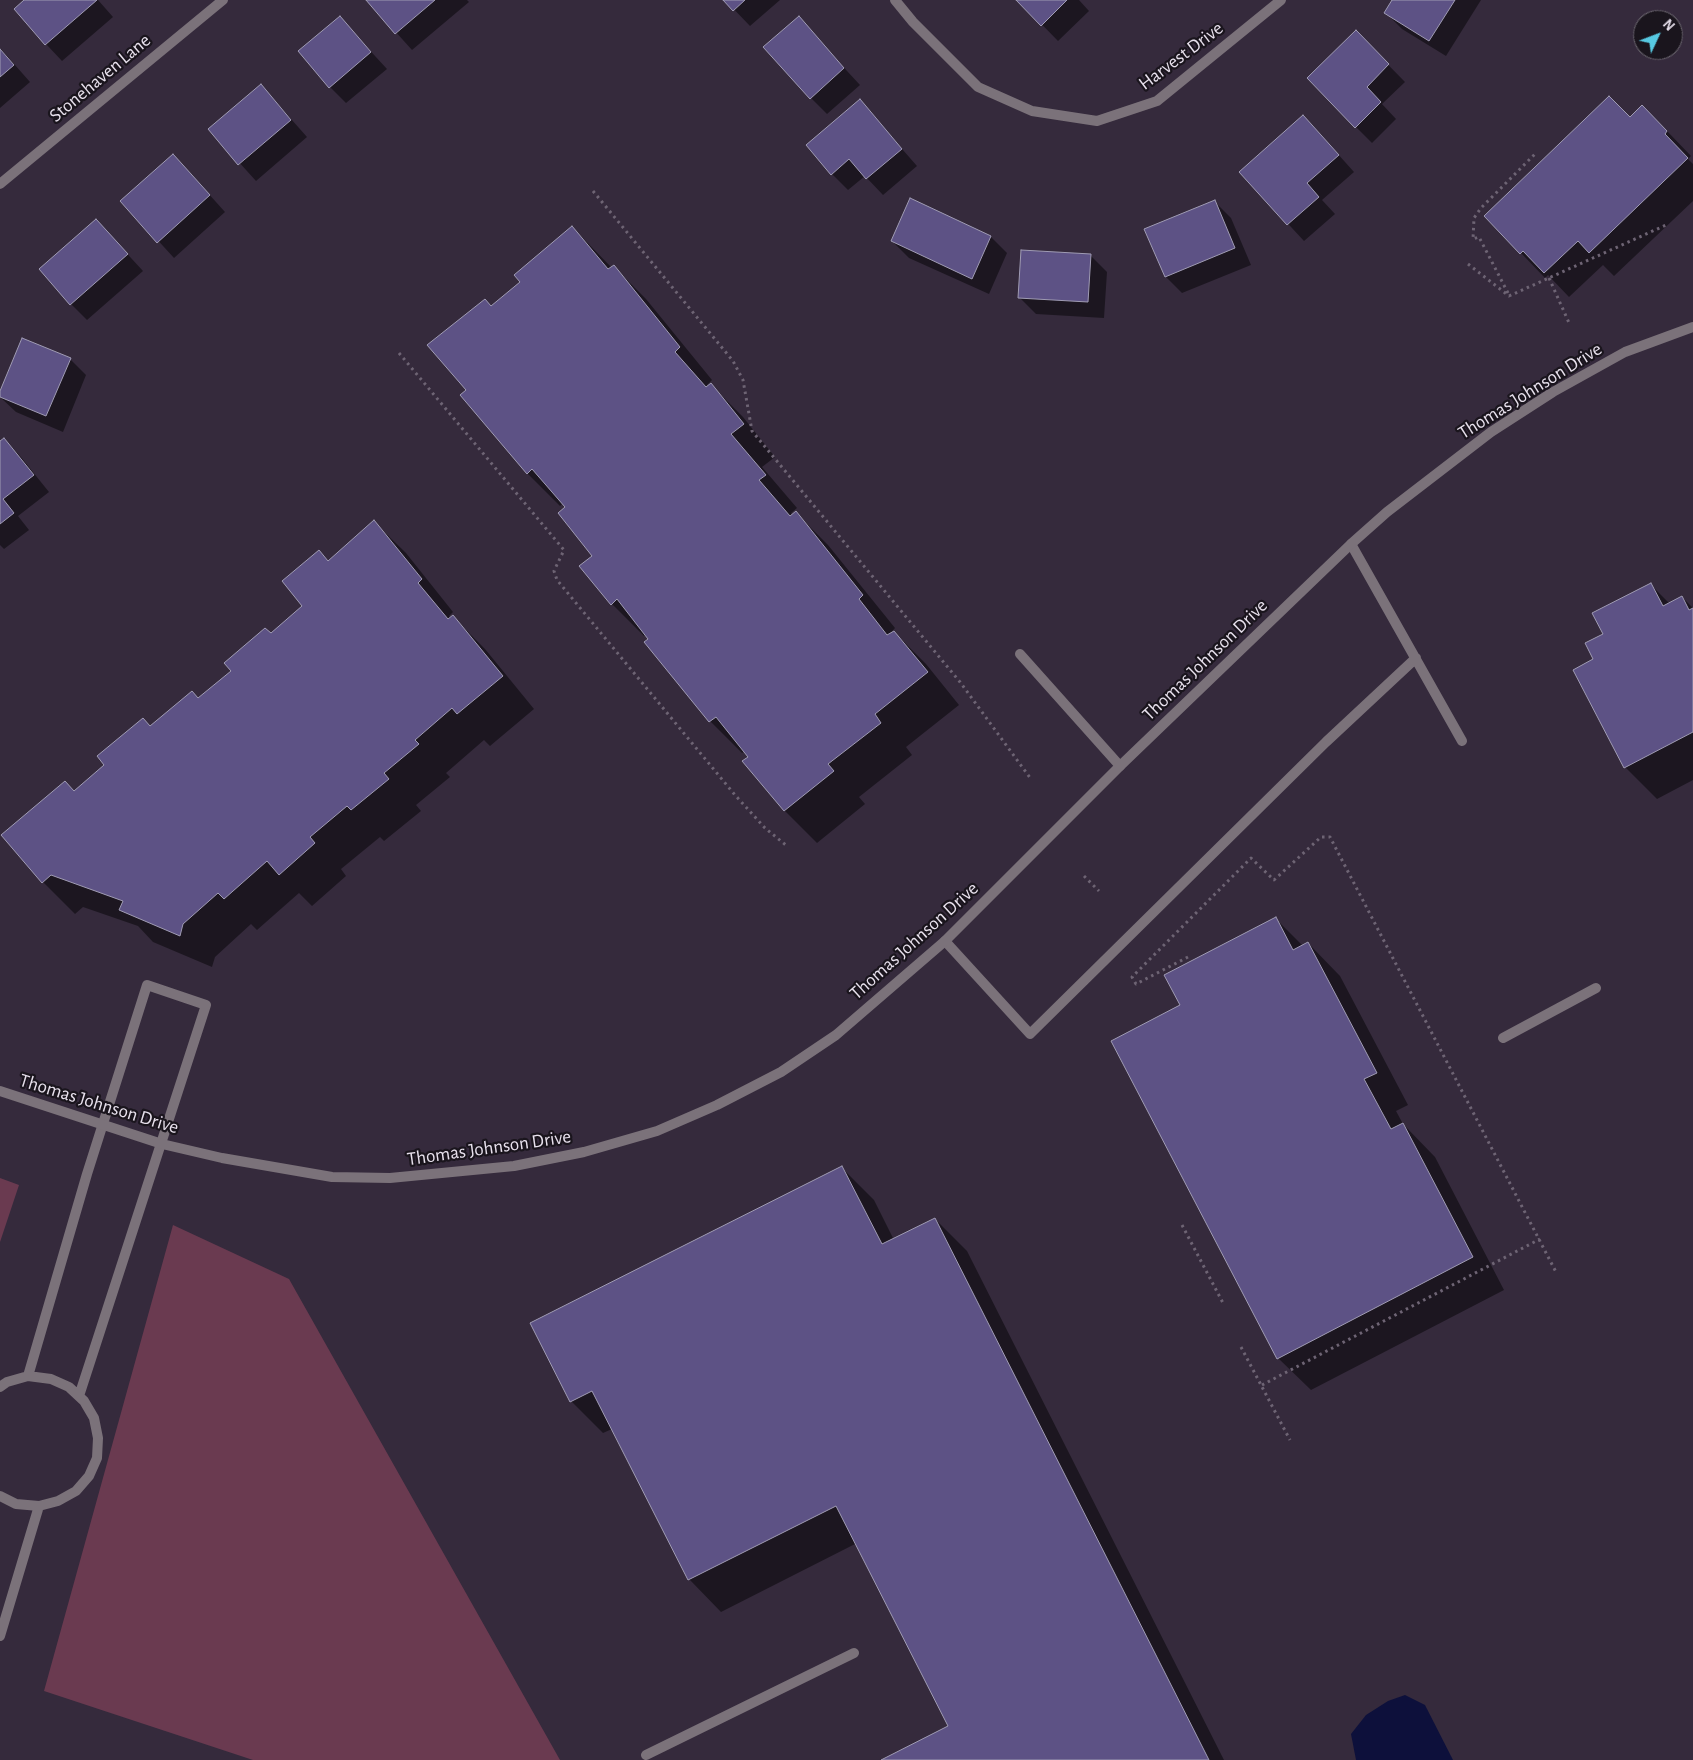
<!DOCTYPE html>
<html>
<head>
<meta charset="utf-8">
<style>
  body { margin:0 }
  #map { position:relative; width:1693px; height:1760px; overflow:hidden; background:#352a3c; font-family:"Alegreya Sans",sans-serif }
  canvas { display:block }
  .north { position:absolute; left:1633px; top:10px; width:50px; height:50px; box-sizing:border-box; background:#1a151d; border:1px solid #6c6770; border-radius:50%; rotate:47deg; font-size:14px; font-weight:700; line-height:20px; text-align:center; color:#e8e1ed }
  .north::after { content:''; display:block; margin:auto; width:18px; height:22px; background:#57c9e2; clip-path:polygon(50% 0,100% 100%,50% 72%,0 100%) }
</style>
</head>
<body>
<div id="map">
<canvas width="1693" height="1760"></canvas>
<div class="north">N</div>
</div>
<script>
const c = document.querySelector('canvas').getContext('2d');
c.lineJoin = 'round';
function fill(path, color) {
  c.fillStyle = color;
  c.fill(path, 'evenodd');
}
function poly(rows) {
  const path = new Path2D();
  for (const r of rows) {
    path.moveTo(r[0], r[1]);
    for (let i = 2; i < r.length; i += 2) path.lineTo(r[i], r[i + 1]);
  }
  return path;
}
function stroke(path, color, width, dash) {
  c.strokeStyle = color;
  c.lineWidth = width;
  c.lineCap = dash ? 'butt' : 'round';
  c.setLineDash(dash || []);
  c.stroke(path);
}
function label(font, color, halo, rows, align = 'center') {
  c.font = font + ' "Alegreya Sans",sans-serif';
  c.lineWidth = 4.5;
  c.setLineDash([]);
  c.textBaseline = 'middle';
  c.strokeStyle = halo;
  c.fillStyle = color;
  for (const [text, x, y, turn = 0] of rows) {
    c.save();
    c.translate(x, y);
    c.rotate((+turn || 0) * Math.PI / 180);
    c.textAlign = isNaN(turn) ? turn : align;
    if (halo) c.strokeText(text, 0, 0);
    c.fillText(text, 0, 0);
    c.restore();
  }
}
const green = poly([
  [0,1178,19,1185,0,1242],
  [173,1225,289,1279,560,1760,253,1760,44,1691]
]);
const water = poly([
  [1405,1695,1425,1705,1453,1760,1356,1760,1351,1734,1366,1715,1388,1701]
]);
const shadow = poly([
  [26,0,98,0,113,17,62,61,46,44],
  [367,0,467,0,469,2,412,50],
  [725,0,780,0,750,26],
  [1018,0,1079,0,1089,11,1058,41],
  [1393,0,1481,0,1446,56,1402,29,1386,13],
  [340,18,387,69,346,103,330,87],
  [798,18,860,85,827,114,811,98],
  [1356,32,1405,82,1382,104,1396,119,1372,143,1356,127],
  [0,48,30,82,0,108],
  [261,85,307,137,256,181,209,129],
  [860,101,917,166,883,195,865,176,848,190,832,174],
  [1630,119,1667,131,1691,156,1688,159,1693,164,1693,201,1614,276,1603,265,1569,297,1548,275,1545,278,1521,253],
  [1319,133,1354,172,1322,200,1335,214,1304,241,1241,173],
  [189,172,225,212,174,258,122,201],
  [1215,202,1231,218,1251,265,1182,293,1166,277],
  [96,220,143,271,87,320,71,304],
  [572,227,612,268,614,267,646,299,712,380,707,385,708,387,711,385,743,417,775,457,762,467,797,508,791,513,792,515,796,513,828,545,895,628,889,635,894,632,926,664,959,705,906,747,912,755,859,797,865,804,817,843,785,811,744,761,749,757,745,751,742,753,710,721,646,634,644,636,612,604,594,556,567,508,563,503,560,506,527,473,468,390,492,307,522,283],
  [991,237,1007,253,989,294,909,258,892,241],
  [1090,255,1107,272,1104,318,1036,314,1020,298],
  [70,359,86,375,63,432,16,412,0,397,0,394],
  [4,439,20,456,49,492,18,516,29,530,4,549,0,545,0,442],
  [373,521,406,553,453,612,449,616,451,618,453,617,485,649,534,709,490,746,484,740,446,773,450,777,416,805,421,811,384,841,380,837,341,869,346,876,312,906,299,893,257,930,251,924,215,957,212,967,153,942,138,926,83,907,75,914,43,882,3,835,74,792,150,727,199,699,233,671,304,606,329,562],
  [1650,584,1670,604,1682,597,1693,608,1693,780,1657,799,1625,767,1594,660,1605,634],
  [1276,919,1303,946,1308,943,1340,976,1408,1105,1396,1111,1403,1124,1435,1157,1504,1290,1311,1390,1278,1358,1182,1006],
  [842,1168,874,1200,894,1240,935,1219,967,1251,1224,1760,884,1760,950,1727,857,1543,721,1612,689,1579,612,1429,603,1433,571,1401]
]);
const building = poly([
  [24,0,97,0,45,45,14,9,24,0],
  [366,0,435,0,395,34,366,0],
  [723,0,745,0,733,11,723,0],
  [1016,0,1067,0,1041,26,1016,0],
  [1392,0,1455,0,1429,41,1384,13,1392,0],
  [340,16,371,52,329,88,298,51,340,16],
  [799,16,844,68,810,99,763,47,799,16],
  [1356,30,1389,64,1367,87,1381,102,1355,128,1307,78,1356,30],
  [0,49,14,65,0,77,0,49],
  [261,84,291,120,238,165,208,129,261,84],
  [1609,96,1630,117,1642,105,1667,131,1665,134,1688,158,1589,253,1578,241,1544,273,1523,251,1520,254,1484,216,1609,96],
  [860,99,902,149,866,179,849,159,831,175,806,145,860,99],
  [1303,115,1339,155,1307,183,1319,197,1287,225,1239,172,1303,115],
  [173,154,210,195,157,243,120,201,173,154],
  [910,198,991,236,972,279,891,241,910,198],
  [1215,200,1235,248,1165,277,1144,229,1215,200],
  [96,219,128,254,70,305,39,269,96,219],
  [572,226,608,269,614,265,680,347,675,352,706,387,711,383,744,424,731,434,766,475,759,480,790,516,796,511,863,595,859,599,887,635,894,631,928,672,875,714,881,723,828,764,834,771,784,811,742,761,748,757,716,717,709,722,644,642,648,639,617,599,611,605,579,566,592,556,558,513,565,507,532,469,527,474,460,395,466,390,427,345,485,299,491,306,520,282,514,275,572,226],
  [1021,250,1091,254,1088,302,1018,298,1021,250],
  [22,338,71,358,46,416,0,397,0,391,22,338],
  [4,438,34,475,3,499,14,513,0,524,0,441,4,438],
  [374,520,422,579,418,583,448,619,453,615,503,676,457,714,452,708,415,740,419,744,384,773,389,779,351,810,347,806,310,837,315,843,279,875,267,861,224,899,218,893,183,924,180,936,119,910,123,901,51,875,42,883,1,835,65,781,74,791,104,765,97,756,143,718,150,726,192,691,198,698,231,671,224,663,265,628,271,633,302,606,282,581,319,550,328,561,374,520],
  [1651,583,1663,606,1682,596,1689,610,1693,608,1693,732,1624,768,1573,670,1593,659,1585,643,1603,634,1592,613,1651,583],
  [1276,917,1293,950,1308,942,1377,1073,1364,1079,1391,1129,1403,1123,1473,1257,1277,1359,1111,1041,1180,1005,1164,975,1276,917],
  [842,1166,882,1244,935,1218,1209,1760,881,1760,948,1726,836,1506,688,1580,592,1391,570,1402,530,1323,842,1166]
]);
const path = poly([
  [593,191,733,361,743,380,752,431,960,682,1031,779],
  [1468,264,1509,296,1666,225],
  [1549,278,1570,325],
  [1508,293,1479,237,1473,239,1474,218,1481,208,1537,152],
  [399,353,564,550,554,571,557,580,735,795,765,828,787,846],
  [1084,876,1099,891],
  [1188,957,1136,984,1132,977,1251,858,1274,880,1321,837,1330,837,1557,1274],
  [1182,1225,1223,1303],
  [1241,1347,1290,1440],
  [1262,1385,1540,1239]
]);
const service = poly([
  [1351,544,1462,741],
  [1020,654,1120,766],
  [945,941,1030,1034,1326,742,1416,658],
  [1503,1038,1596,988],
  [28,1376,87,1174,147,985,206,1005,79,1396],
  [0,1387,7,1382,28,1376,51,1379,69,1387,84,1401,94,1418,98,1438,97,1458,89,1476,76,1491,58,1501,39,1506,16,1504,0,1496],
  [0,1636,39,1506],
  [646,1755,854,1653]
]);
const minor = poly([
  [895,0,913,22,978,87,1032,111,1097,121,1157,101,1281,0],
  [0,184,223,0]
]);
const tertiary = poly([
  [0,1091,162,1144,222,1158,332,1177,390,1178,514,1166,584,1152,657,1131,717,1105,781,1072,836,1035,945,941,1120,766,1351,544,1387,512,1491,432,1553,392,1625,352,1693,327]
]);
const streetNames = [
  ["Harvest Drive",1181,56,-37],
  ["Stonehaven Lane",100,78,-40],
  ["Thomas Johnson Drive",1530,391,-32],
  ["Thomas Johnson Drive",1205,660,-44],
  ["Thomas Johnson Drive",914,941,-42],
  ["Thomas Johnson Drive",99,1104,17],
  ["Thomas Johnson Drive",489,1148,-8]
];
fill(green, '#6a3a50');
fill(water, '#0d103b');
fill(shadow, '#0007');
fill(building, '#5d5285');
stroke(building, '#a09cb4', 1);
stroke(path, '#6e6474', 3, [2.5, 4]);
stroke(service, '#7b727a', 10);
stroke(minor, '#7b727a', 10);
stroke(tertiary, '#7b727a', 10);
label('19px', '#e8e1ed', '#1a151d', streetNames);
</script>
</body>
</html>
